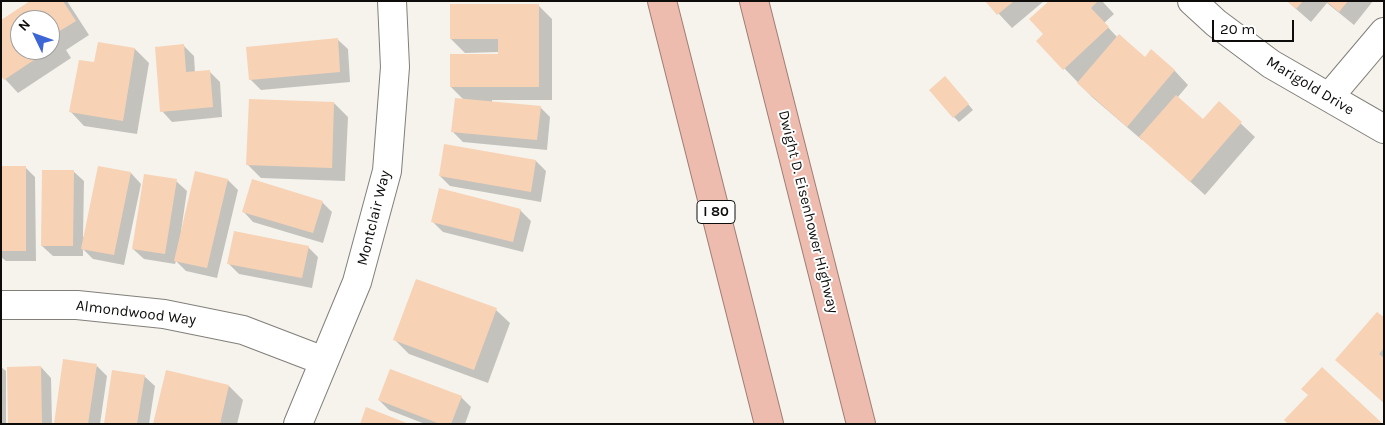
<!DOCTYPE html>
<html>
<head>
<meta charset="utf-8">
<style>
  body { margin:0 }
  #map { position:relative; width:1385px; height:425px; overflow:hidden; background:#f5f3ec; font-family:Karla,sans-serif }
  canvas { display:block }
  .frame { position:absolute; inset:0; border:2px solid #0d0c0a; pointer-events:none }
  .north { position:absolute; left:10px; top:10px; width:50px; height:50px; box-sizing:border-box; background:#fff; border:1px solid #9e9e9d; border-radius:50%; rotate:312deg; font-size:14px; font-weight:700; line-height:20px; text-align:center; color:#0d0c0a }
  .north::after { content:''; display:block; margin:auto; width:18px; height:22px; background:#3c65d6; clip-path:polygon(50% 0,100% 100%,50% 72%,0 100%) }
  .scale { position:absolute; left:1212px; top:20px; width:82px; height:22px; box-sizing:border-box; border:2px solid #0d0c0a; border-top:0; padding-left:6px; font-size:15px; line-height:18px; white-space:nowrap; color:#0d0c0a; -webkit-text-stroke:4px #fff; paint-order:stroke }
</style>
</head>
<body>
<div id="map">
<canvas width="1385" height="425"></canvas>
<div class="frame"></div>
<div class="north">N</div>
<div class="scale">20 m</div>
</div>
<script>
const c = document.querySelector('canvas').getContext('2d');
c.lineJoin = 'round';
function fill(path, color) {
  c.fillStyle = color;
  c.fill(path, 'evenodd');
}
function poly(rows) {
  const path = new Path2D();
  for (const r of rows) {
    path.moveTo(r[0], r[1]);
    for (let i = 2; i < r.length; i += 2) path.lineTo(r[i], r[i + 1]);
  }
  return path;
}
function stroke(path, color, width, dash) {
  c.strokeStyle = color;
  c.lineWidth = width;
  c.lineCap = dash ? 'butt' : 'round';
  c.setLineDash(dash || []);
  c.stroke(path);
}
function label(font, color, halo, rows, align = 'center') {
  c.font = font + ' Karla,sans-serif';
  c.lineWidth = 4;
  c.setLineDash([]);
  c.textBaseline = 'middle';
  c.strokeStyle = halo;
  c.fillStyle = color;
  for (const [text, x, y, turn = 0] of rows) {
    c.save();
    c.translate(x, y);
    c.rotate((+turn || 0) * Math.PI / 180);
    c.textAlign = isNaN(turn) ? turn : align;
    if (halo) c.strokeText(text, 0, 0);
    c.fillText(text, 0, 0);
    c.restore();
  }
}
const shadow = poly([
  [33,1,67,1,89,35,66,50,71,58,18,93,5,79,1,22],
  [20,20,50,20,50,50,20,50],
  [987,1,1044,1,1012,28],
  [1051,1,1102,1,1114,14,1104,23,1118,38,1145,59,1151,51,1175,71,1188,85,1177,98,1203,121,1219,103,1255,137,1205,195,1143,139,1142,140,1092,97,1038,41,1045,34],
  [1287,1,1373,1,1354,25,1327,3,1311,22],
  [538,5,552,19,552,100,492,100,492,102,540,107,550,117,547,150,463,142,453,132,464,100,451,87,499,55,499,52,465,53,451,39],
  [337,39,348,49,350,82,261,90,251,80,248,48],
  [99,43,135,49,149,63,137,134,84,126,71,112,95,64],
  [184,46,194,56,195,73,209,71,220,82,222,117,172,122,162,111],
  [950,83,973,110,959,122,954,117],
  [334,103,348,117,345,181,261,178,247,164],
  [536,161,546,171,541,202,450,186,440,176],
  [1,167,25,167,35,177,36,261,6,261,1,257],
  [73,171,84,181,83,237,85,237,131,173,141,184,124,265,93,259,83,249,83,256,53,256,42,246],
  [228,180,238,190,217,278,186,271,176,261,175,264,144,259,133,249,176,181,187,191,181,231,183,231],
  [322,202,332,212,323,243,253,222,243,211],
  [520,210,531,221,523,252,443,232,432,221],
  [308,247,318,257,312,288,239,274,229,264],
  [496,310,510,323,488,383,409,354,395,340],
  [1384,319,1384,403,1337,360],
  [97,366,107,376,100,424,55,424],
  [1,367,6,371,6,424,1,424],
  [41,367,51,378,52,424,9,424],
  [144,376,155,386,149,424,105,424],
  [229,386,243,400,237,424,154,424],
  [461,397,471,407,465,424,425,424,389,410,379,400]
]);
const building = poly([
  [30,1,63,1,76,21,53,35,58,44,50,50,50,20,20,20,20,50,49,50,4,80,1,76,1,20],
  [985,1,1014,1,997,15],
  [1049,1,1098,1,1091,8,1109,27,1063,70,1036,41,1043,34,1029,19],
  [1287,1,1303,1,1296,9],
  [1326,1,1348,1,1339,12],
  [450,4,539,4,539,87,450,87,450,54,498,54,498,39,450,39],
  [1119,34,1145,57,1151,49,1175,70,1127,127,1077,83],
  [338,38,340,72,249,80,246,47],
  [98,42,135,48,123,121,69,112,79,60,94,62],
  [184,44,186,72,210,70,213,107,160,112,155,47],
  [945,76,969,104,953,118,929,90],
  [1176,95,1203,119,1219,101,1242,122,1190,182,1139,137],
  [455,98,541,106,537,140,451,132],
  [249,99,334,102,332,168,246,165],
  [444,144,536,160,531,192,439,176],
  [1,166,26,166,26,251,1,251],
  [98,166,131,172,114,255,81,249],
  [42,170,74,170,73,246,41,246],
  [195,171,228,179,207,268,174,261],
  [144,174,177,179,165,254,132,249],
  [252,179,323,201,313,233,242,212],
  [439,188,521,209,513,242,431,222],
  [234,231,309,246,302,278,227,264],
  [416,279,497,308,474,370,393,340],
  [1377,312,1384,317,1384,348,1379,354,1384,358,1384,403,1335,360],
  [63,359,97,364,88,424,54,424],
  [41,366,42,424,8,424,7,367],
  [1322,367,1383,424,1288,424,1284,420,1308,395,1301,389],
  [390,369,462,396,451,424,440,424,378,400],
  [112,370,145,375,137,424,104,424],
  [166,370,229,385,220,424,153,424],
  [366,407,409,424,360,424]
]);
const street = poly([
  [1192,1,1216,23,1271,64,1384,129],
  [1329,97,1384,32],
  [1,305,77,305,164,314,243,330,324,361],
  [298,424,357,282,387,171,395,67,392,1]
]);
const highway = poly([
  [662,1,769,424],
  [754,1,861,424]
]);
const shields = [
  [716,212,38]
];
const shieldNames = [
  ["I 80",716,212]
];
const streetNames = [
  ["Marigold Drive",1310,86,31],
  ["Dwight D. Eisenhower Highway",808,212,76],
  ["Montclair Way",374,218,-76],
  ["Almondwood Way",136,313,7]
];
fill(shadow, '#0003');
fill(building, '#f8d2b4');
stroke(street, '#827f7a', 30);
stroke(highway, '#9f7e75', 30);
stroke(street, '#fff', 28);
stroke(highway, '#eebbaf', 28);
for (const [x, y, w] of shields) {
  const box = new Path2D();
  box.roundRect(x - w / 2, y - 11.5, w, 23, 4);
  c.fillStyle = '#fff';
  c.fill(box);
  stroke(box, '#0d0c0a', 1);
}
label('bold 14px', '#0d0c0a', null, shieldNames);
label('15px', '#0d0c0a', '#fff', streetNames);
</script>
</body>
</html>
